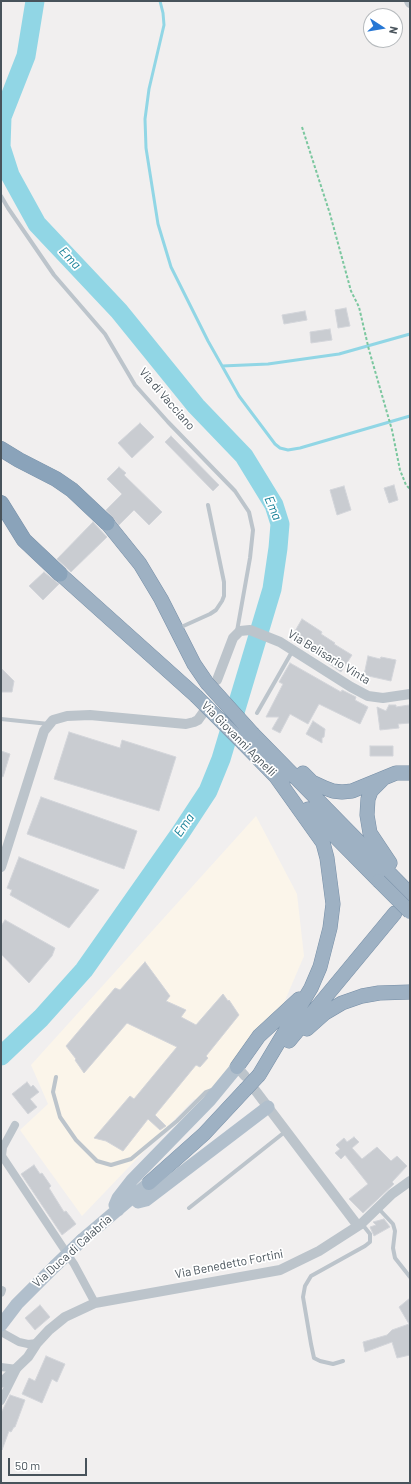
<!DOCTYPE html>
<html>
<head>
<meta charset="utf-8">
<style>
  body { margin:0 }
  #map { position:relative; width:411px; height:1484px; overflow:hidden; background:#f1efef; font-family:Barlow,sans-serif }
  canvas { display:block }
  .frame { position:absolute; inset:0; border:2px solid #48535b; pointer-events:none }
  .north { position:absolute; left:363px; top:8px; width:40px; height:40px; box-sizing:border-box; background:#fff; border:1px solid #b6babd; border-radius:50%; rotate:102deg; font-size:11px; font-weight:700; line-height:16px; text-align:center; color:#48535b }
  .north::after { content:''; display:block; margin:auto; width:14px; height:18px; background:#2777d4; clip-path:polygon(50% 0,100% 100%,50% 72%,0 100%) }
  .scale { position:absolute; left:8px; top:1458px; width:79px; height:18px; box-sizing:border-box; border:2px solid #48535b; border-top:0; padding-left:5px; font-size:12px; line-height:14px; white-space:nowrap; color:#48535b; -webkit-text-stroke:3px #fff; paint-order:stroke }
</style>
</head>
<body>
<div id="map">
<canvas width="411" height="1484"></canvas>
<div class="frame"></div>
<div class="north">N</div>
<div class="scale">50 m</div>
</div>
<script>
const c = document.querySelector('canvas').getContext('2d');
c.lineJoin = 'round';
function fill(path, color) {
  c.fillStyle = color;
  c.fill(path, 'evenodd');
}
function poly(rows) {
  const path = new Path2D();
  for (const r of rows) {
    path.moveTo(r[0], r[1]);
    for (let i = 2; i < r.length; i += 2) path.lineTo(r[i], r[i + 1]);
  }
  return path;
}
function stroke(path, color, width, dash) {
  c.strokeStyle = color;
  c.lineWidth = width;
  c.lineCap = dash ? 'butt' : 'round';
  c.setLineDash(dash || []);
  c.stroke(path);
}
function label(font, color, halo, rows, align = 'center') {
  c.font = font + ' Barlow,sans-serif';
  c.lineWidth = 3.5;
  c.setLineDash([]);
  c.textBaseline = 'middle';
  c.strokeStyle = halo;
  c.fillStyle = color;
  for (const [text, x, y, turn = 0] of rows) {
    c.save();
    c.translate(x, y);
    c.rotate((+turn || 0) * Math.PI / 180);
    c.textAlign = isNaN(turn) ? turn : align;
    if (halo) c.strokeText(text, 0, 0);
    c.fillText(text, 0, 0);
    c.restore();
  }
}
const commercial = poly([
  [256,816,297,894,304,956,283,1005,257,1045,210,1104,194,1099,82,1216,20,1130,48,1104,31,1065]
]);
const stream = poly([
  [160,1,163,13,164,25,149,89,145,119,146,148,158,224,171,267,208,341,239,396,275,444,280,448,288,450,300,448,410,416],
  [222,366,268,364,339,354,410,334]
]);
const river = poly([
  [1,1056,41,1018,84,970,181,832,208,791,221,759,272,589,278,548,280,524,274,505,244,456,196,406,119,311,37,224,10,175,1,147,2,117,26,56,35,1]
]);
const building = poly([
  [346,308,350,326,338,328,335,310,346,308],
  [305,311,307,320,284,324,282,315,305,311],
  [330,329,332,340,311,343,310,332,330,329],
  [140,423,154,437,132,458,118,443,140,423],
  [171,436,219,485,213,491,165,442,171,436],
  [119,467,126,473,124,475,162,512,149,525,134,510,119,525,106,510,122,494,107,479,119,467],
  [394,485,398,500,389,503,384,488,394,485],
  [344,486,351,510,337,515,330,490,344,486],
  [93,522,107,537,71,572,57,559,93,522],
  [44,572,59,584,43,600,29,586,44,572],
  [302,619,322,632,321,634,335,643,334,644,352,655,341,672,328,663,329,661,295,638,299,633,295,631,302,619],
  [368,656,380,659,381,657,396,660,391,681,364,675,368,656],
  [290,663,341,692,342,690,356,697,355,700,368,707,360,724,319,704,308,724,290,714,280,733,272,729,279,717,266,717,283,684,279,682,290,663],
  [1,668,14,681,12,692,1,692,1,668],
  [389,705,396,705,396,707,409,705,410,708,410,723,398,724,399,728,380,730,377,707,386,711,389,705],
  [313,721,325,729,324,737,322,738,322,743,306,734,313,721],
  [69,732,120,748,122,740,176,757,159,811,54,779,69,732],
  [370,746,393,746,393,756,370,756,370,746],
  [1,751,10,754,3,777,1,776,1,751],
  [41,797,137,831,124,869,27,834,41,797],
  [19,857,99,890,69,928,10,895,12,890,7,888,19,857],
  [5,920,55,948,52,956,29,983,1,954,1,926,5,920],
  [145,962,170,996,166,1001,186,1010,181,1017,196,1025,223,994,228,1001,229,1000,239,1015,206,1056,208,1058,200,1067,196,1065,155,1115,166,1126,160,1130,148,1119,123,1151,106,1141,94,1138,130,1096,134,1099,177,1047,127,1023,84,1073,75,1060,76,1059,66,1046,115,988,120,990,145,962],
  [27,1082,31,1087,33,1085,39,1092,30,1099,37,1107,28,1114,12,1094,27,1082],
  [354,1137,359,1142,352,1148,362,1159,377,1147,391,1161,397,1156,407,1166,392,1182,394,1184,363,1213,349,1199,368,1184,345,1155,341,1159,335,1153,340,1149,336,1145,344,1138,347,1142,354,1137],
  [34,1165,40,1174,42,1173,51,1186,49,1188,64,1212,66,1211,76,1224,62,1235,21,1174,34,1165],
  [384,1219,390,1227,374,1236,370,1227,376,1225,373,1222,384,1219],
  [410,1298,410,1355,397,1358,392,1342,365,1352,363,1342,387,1335,392,1330,409,1324,399,1307,410,1298],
  [40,1305,50,1317,35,1330,25,1318,40,1305],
  [46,1356,65,1364,57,1382,52,1379,42,1403,22,1394,29,1378,35,1381,46,1356],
  [10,1395,25,1400,15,1427,14,1427,11,1432,9,1431,2,1450,1,1413,10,1395]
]);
const path = poly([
  [302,127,330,214,351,291,359,307,369,350,392,430,400,470,406,485,410,489]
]);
const service = poly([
  [1,196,8,208,54,275,105,334,135,385,168,422,235,491,249,512,253,530,250,558,237,631],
  [179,628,210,614,216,610,222,601,224,596,224,582,208,505],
  [257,713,293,650],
  [1,719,49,724],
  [56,1077,53,1092,60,1117,76,1140,97,1161,111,1165,131,1159,177,1121,206,1092,214,1089],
  [189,1208,286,1131],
  [378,1208,393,1224,395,1231,393,1248,395,1258,410,1277],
  [343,1361,333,1364,320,1361,314,1358,311,1344,303,1297,305,1286,311,1276,365,1246,370,1242,370,1234,362,1224]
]);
const minor = poly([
  [15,1125,3,1147,2,1156,74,1264,95,1303],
  [1,1293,2,1290],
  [1,1332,19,1342,28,1344,37,1343],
  [1,1367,17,1369,1,1401]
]);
const tertiary = poly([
  [409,1,410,3],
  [217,680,233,638,240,631,250,630,280,642,351,687,368,696,383,698,410,694],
  [1,867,44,731,53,720,67,716,90,715,186,724,194,722,198,720,203,713],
  [237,1067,245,1076],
  [255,1090,358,1226],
  [1,1383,28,1357,37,1343,49,1330,65,1317,95,1303,280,1270,319,1251,361,1224,392,1194,410,1181]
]);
const primary = poly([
  [133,1197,138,1202,146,1200,268,1107],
  [118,1210,115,1205,118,1198,132,1180,209,1101,237,1067],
  [82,1240,149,1183],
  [1,1325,17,1304,55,1266]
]);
const trunk = poly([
  [107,523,140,564,161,599,194,664,207,683],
  [60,574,196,696],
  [253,734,410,894],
  [244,744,283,784],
  [303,773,312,782,325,788,333,791,342,792,352,791,396,773,410,773],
  [382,780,371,791,368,799,367,815,370,833,390,863],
  [308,809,379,881],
  [307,1029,325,1013,342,1003,362,996,379,993,410,992],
  [289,1041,395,913],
  [237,1067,259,1036,299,999],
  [259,1075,311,988,320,967,330,928,333,904,327,858,323,843,276,777],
  [149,1183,204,1134,245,1090]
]);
const motorway = poly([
  [1,449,19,460,56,479,72,490,107,523],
  [1,503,24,540,60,574]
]);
const primaryBridge = poly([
  [55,1266,82,1240]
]);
const trunkBridge = poly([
  [207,683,253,734],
  [196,696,244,744],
  [379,881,410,912],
  [245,1090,259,1075]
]);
const streetNames = [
  ["Via di Vacciano",167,399,49],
  ["Via Belisario Vinta",329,657,31],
  ["Via Giovanni Agnelli",239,739,45],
  ["Via Duca di Calabria",72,1251,-42],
  ["Via Benedetto Fortini",229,1264,-11]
];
const waterNames = [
  ["Ema",70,258,47],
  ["Ema",273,508,67],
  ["Ema",184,825,-55]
];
fill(commercial, '#fbf5ea');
stroke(stream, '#91d6e5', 3);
stroke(river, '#91d6e5', 19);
fill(building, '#c9ccd1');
stroke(building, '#d3d5da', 1);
stroke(trunk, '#768ea6', 15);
stroke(motorway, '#768ea6', 16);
stroke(path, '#7bc79f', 2, [3, 2]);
stroke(service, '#bcc4cb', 4);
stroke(minor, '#bcc4cb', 8);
stroke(tertiary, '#bcc4cb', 10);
stroke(primary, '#b1bfcc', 13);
stroke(trunk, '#9eb1c3', 14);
stroke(motorway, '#8aa3ba', 15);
stroke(trunkBridge, '#768ea6', 15, []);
stroke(primaryBridge, '#b1bfcc', 13);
stroke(trunkBridge, '#9eb1c3', 14);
label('12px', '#48535b', '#fff', streetNames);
label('italic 13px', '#178198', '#fff', waterNames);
</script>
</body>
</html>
